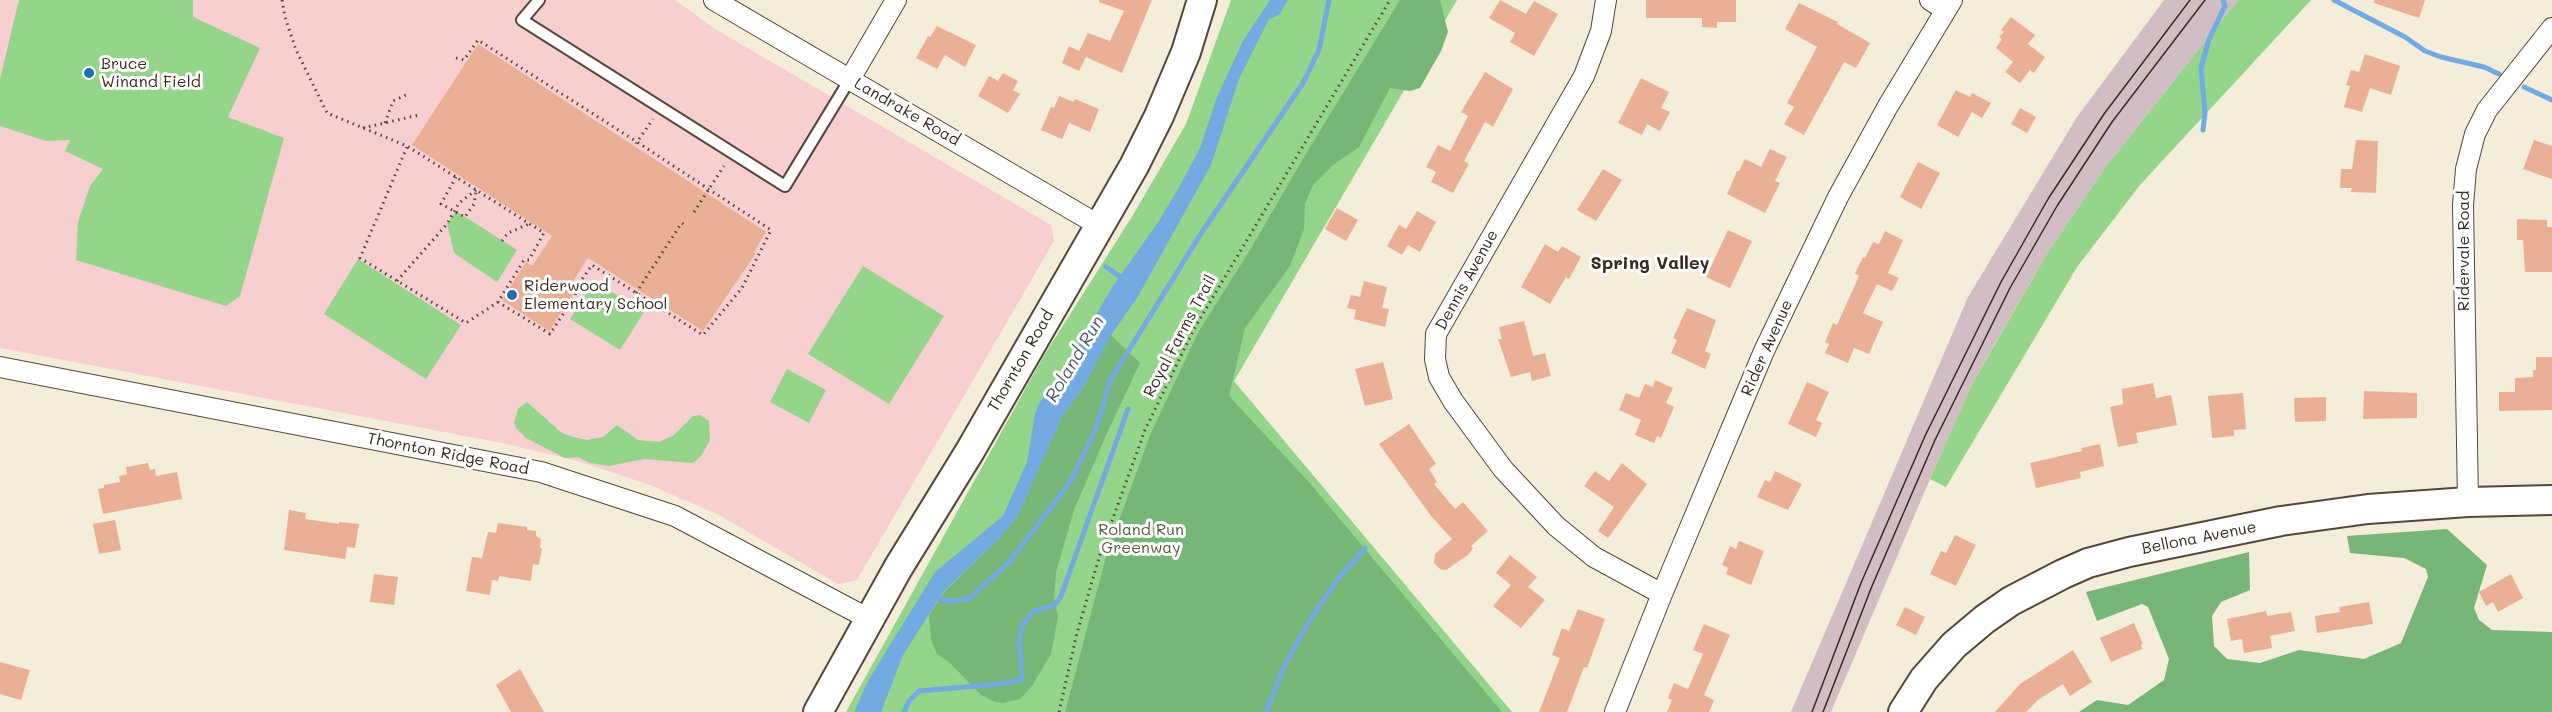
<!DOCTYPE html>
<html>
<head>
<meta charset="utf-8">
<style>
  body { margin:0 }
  canvas { display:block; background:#f4edd9 }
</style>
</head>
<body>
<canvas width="2552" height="712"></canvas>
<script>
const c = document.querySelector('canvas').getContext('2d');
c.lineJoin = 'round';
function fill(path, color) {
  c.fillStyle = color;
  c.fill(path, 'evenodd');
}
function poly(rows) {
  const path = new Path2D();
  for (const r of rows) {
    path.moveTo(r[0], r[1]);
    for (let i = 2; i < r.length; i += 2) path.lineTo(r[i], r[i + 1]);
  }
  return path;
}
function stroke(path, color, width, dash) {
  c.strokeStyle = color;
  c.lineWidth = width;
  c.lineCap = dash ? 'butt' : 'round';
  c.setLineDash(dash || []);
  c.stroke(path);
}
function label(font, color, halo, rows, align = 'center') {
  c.font = font + ' Mali,sans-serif';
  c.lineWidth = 6;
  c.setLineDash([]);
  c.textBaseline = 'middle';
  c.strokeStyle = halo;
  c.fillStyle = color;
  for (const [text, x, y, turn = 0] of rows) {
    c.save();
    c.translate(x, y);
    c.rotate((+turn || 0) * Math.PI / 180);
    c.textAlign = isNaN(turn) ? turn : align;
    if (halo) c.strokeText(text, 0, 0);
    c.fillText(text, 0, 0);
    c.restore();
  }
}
const built = poly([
  [0,0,675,0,715,29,1051,225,1054,241,857,580,838,584,719,515,650,485,578,461,502,443,0,348]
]);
const industrial = poly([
  [2164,0,2238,0,2107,165,2048,252,1990,352,1972,384,1930,479,1831,712,1791,712,1968,297,2077,117]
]);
const green = poly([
  [19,0,193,0,193,17,260,48,228,117,284,138,240,296,226,306,76,260,78,222,90,186,103,169,65,151,70,140,46,141,0,126,0,79],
  [1231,0,1457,0,1234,381,1512,712,846,712,1043,357,1133,215,1186,124],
  [2238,0,2311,0,2140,185,2077,267,1946,487,1930,479,1972,384,2048,252,2107,165],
  [456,211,517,250,497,282,454,253,447,224],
  [358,259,461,325,426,379,324,314],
  [863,266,944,316,889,404,808,354],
  [594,281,644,312,620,350,570,319],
  [787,369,826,390,809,423,770,402],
  [527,402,562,433,573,437,587,440,603,437,617,425,638,440,659,442,674,435,693,416,700,415,709,421,710,440,701,456,693,463,644,459,609,466,590,463,578,457,565,458,526,438,516,428,514,423,518,409]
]);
const forest = poly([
  [1400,0,1440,0,1448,32,1441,51,1420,88,1410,91,1390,88,1359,147,1333,165,1313,185,1305,204,1304,229,1290,266,1245,328,1229,396,1307,480,1502,712,1065,712,1107,553,1151,433,1199,331,1250,250,1310,147],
  [1111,335,1140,363,1107,433,1074,510,1056,572,1054,598,1058,617,1051,654,1032,686,1020,699,1003,703,995,702,981,695,949,662,937,654,931,640,929,615,944,592,1000,538,1017,517,1062,417,1084,386],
  [2447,529,2487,565,2474,608,2479,620,2492,630,2552,632,2552,712,2079,712,2097,700,2128,705,2164,680,2169,659,2148,607,2142,604,2097,621,2086,592,2249,552,2250,590,2221,602,2212,616,2214,646,2227,659,2260,663,2299,650,2364,659,2401,643,2428,577,2426,569,2404,558,2350,553,2347,536]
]);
const water = poly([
  [1270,0,1288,0,1279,15,1269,19,1239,79,1211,165,1137,298,1111,335,1084,386,1062,417,1017,517,1000,538,943,592,903,655,881,712,854,712,868,681,935,572,1003,516,1027,462,1035,413,1040,402,1064,369,1113,286,1159,221,1182,182,1200,148,1217,97,1243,41]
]);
const stream = poly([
  [2334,0,2405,37,2425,51,2441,57,2484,67,2499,74],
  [2524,87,2552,100],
  [2203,130,2205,113,2201,68,2209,39,2225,6,2223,0],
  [1106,267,1125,280],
  [934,597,952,602,970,598,1009,562,1070,482,1096,429,1110,381,1200,235,1303,83,1319,50,1329,0],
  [904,712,909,701,919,691,999,684,1021,680,1022,674,1019,641,1023,624,1034,611,1055,605,1061,596,1128,409],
  [1266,712,1284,667,1308,623,1337,580,1365,548]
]);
const building = poly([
  [1099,0,1152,0,1122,73,1086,57,1079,71,1062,63,1069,46,1079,51,1088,33,1110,41,1124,11,1099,2],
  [1500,0,1526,14,1534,1,1558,14,1534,56,1510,42,1515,33,1489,18],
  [1646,0,1736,0,1736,22,1717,22,1717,28,1702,27,1702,18,1646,18],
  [2374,0,2425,0,2419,18,2374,3],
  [1799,3,1838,22,1837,24,1870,43,1856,68,1844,62,1804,135,1784,124,1794,107,1787,103,1817,47,1785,29],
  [2011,17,2035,35,2028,44,2045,57,2034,73,2030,70,2020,83,2005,72,2013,62,1996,48,2002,39,1999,37,2004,32,2001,30],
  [937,26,976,45,965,67,945,55,937,69,916,58,928,36,930,37],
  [478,44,766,232,754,252,756,253,703,331,588,258,568,289,574,293,549,331,502,300,526,262,532,266,552,236,412,145],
  [2365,54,2400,66,2391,95,2370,88,2362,112,2344,107,2350,86,2346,85,2351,70,2359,72],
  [1485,72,1513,89,1493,127,1485,122,1464,161,1469,164,1453,193,1431,182,1436,172,1426,167,1438,145,1450,151,1468,116,1461,112],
  [1003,73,1018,81,1013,90,1020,94,1008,113,978,96,989,76,998,81],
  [1641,78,1669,92,1661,108,1670,112,1660,131,1647,124,1642,135,1618,123],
  [1956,90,1970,97,1972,93,1991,103,1982,118,1972,112,1958,137,1937,125],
  [1059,96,1074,102,1075,99,1099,109,1090,132,1069,123,1062,139,1041,130,1051,107,1054,108],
  [2020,108,2036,117,2027,133,2011,124],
  [2356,140,2378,141,2376,193,2351,192,2352,188,2340,188,2341,169,2352,169],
  [2534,140,2552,146,2552,179,2523,169],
  [1770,149,1787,157,1775,181,1780,183,1765,213,1727,194,1737,171,1739,171,1745,159,1761,167],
  [1918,162,1940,173,1921,209,1900,197],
  [1603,169,1622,180,1596,221,1577,210],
  [1337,208,1358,220,1346,241,1325,229],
  [1417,211,1436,222,1420,252,1408,245,1402,255,1387,246,1399,225,1406,229],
  [2517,219,2547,220,2547,227,2552,227,2552,272,2525,272,2523,240,2517,240],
  [1728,230,1752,241,1730,288,1706,277],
  [1885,231,1903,240,1888,273,1899,278,1892,291,1877,284,1863,313,1883,322,1869,354,1854,348,1848,363,1825,353,1829,344,1825,342,1833,323,1837,325,1859,276,1855,273,1863,257,1865,258,1873,242,1879,244],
  [1545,244,1558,252,1562,246,1581,257,1569,279,1566,277,1550,304,1521,287],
  [1364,281,1387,287,1382,308,1389,309,1385,327,1354,319,1356,310,1347,308,1351,295,1360,297],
  [1687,308,1716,320,1705,351,1711,354,1705,369,1671,353,1677,340,1673,338],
  [1524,321,1533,356,1545,353,1551,376,1532,381,1530,372,1511,377,1498,339,1502,339,1499,327],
  [2536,357,2552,357,2552,410,2499,411,2499,392,2515,392,2515,378,2533,377,2533,370,2536,370],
  [1383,362,1393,399,1365,406,1355,369],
  [1655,380,1673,388,1666,403,1674,407,1661,438,1657,436,1654,443,1635,435,1641,420,1619,410,1626,393,1639,398,1645,384,1653,387],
  [1807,382,1829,392,1816,420,1822,423,1816,437,1788,424],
  [2153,383,2156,398,2171,395,2177,425,2136,433,2138,443,2118,447,2110,407,2123,404,2122,389],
  [2364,391,2417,393,2417,418,2363,419],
  [2243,393,2246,429,2234,430,2234,436,2212,438,2208,396],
  [2326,397,2326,421,2295,422,2294,398],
  [1409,424,1436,464,1429,469,1437,482,1434,484,1455,509,1463,502,1488,531,1471,546,1473,548,1468,555,1446,570,1440,569,1434,563,1435,554,1452,539,1431,516,1379,444],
  [2100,444,2104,466,2080,472,2081,478,2036,488,2030,463,2082,451,2081,448],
  [148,463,150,470,155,469,156,476,177,472,182,499,103,514,98,489,104,488,104,485,120,482,119,476,127,474,126,467],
  [1622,463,1647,484,1608,538,1598,531,1614,507,1584,486,1595,471,1609,481],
  [1775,471,1802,484,1788,510,1757,497,1765,480,1770,482],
  [289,510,306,513,305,519,339,524,339,522,359,524,355,548,347,547,345,559,284,550],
  [115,520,121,550,99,554,93,524],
  [498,523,527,527,527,530,536,531,536,536,541,539,540,548,542,548,539,565,533,564,531,581,499,576,498,581,492,580,490,595,466,591,472,557,482,558,488,532,496,533],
  [1955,535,1976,545,1956,586,1930,574,1941,551,1946,553],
  [1739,541,1764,551,1751,585,1726,574,1728,568,1722,565,1730,546,1736,549],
  [1510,555,1537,577,1528,587,1545,600,1521,628,1493,606,1511,585,1496,573],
  [374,574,398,577,394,605,370,602],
  [2511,574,2523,598,2498,612,2493,602,2486,606,2479,592],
  [2369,602,2373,624,2317,633,2315,616,2340,612,2339,607],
  [1905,607,1925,617,1916,635,1896,625],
  [1578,609,1605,619,1587,668,1584,667,1567,712,1539,712,1560,658,1552,655,1562,628,1569,631],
  [2266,611,2267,616,2291,612,2295,631,2270,636,2272,648,2244,653,2242,639,2231,641,2227,619],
  [2134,623,2143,644,2141,644,2142,649,2111,662,2100,638],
  [1704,624,1730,635,1704,695,1714,700,1709,712,1667,712,1672,700,1668,698,1674,683,1688,689,1703,654,1693,650],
  [2073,650,2092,682,2070,696,2063,684,2038,700,2026,712,1995,712,2020,684],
  [0,662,30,670,21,700,0,694],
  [520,669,544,712,511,712,496,685]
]);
const path = poly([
  [282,0,285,17,296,50,327,113,407,146,544,233,529,260,524,260,498,302,550,334,575,296,576,288,592,265,703,335,742,288,771,230,637,142,653,119],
  [456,58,464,60,478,40,637,142,636,145],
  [385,123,393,101,406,95],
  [363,128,419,115],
  [407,147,360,258,466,323,498,302],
  [456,177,441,204,465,217,474,204,476,192],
  [694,212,724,166],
  [502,241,508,233,529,224],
  [397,281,447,224,459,203,476,190],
  [636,293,679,227,682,223,686,226],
  [1059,712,1077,633,1101,551,1145,430,1194,329,1390,0]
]);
const lane = poly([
  [539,0,522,20,785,186,850,79]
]);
const street = poly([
  [714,0,1100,226],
  [1606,0,1601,31,1584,76,1436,334,1435,359,1439,377,1453,401,1503,469,1556,526,1594,557,1662,594],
  [1930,0,1945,10],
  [850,79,896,0],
  [0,367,541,472,675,516,869,619],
  [2468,502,2463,205,2466,169,2475,134,2487,110,2552,28],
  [1615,712,1662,594,1764,351,1838,197,1888,106,1952,0]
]);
const secondary = poly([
  [818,712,898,568,970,451,1134,166,1159,116,1186,52,1202,0],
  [1903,712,1924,679,1954,645,1985,619,2011,601,2063,574,2088,563,2129,552,2281,521,2368,509,2468,502,2552,500]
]);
const tram = poly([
  [1812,712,1861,583,1925,436,2001,282,2048,199,2104,114,2190,0],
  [1823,712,1872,586,1935,440,2010,288,2057,206,2112,122,2205,0]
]);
const markers = [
  [89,73,6,"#1f6fb2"],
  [512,295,6,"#1f6fb2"]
];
const poiNames = [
  ["Bruce",101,64],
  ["Winand Field",101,82],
  ["Riderwood",524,286],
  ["Elementary School",524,304]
];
const streetNames = [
  ["Landrake Road",907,112,30],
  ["Ridervale Road",2464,251,-90],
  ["Dennis Avenue",1467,280,-61],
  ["Royal Farms Trail",1180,336,-62],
  ["Rider Avenue",1767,348,-66],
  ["Thornton Road",1021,361,-60],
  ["Thornton Ridge Road",448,454,11],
  ["Bellona Avenue",2199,538,-11]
];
const parkNames = [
  ["Roland Run",1141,530],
  ["Greenway",1141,548]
];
const neighbourhoodNames = [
  ["Spring Valley",1650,263]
];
const waterNames = [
  ["Roland Run",1075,359,-59]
];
fill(built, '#f7cfd0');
fill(industrial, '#d2bdc5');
fill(green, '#94d48b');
fill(forest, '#77b677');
fill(water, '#72aae1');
stroke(stream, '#72aae1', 5);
fill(building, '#eab096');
stroke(lane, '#57473a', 14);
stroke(street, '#57473a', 22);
stroke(secondary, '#57473a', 32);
stroke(path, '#57473a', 3, [1.5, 4.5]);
stroke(lane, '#fff', 10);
stroke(street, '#fff', 20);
stroke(secondary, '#fff', 28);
stroke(tram, '#3b2a1e', 1.5);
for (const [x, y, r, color] of markers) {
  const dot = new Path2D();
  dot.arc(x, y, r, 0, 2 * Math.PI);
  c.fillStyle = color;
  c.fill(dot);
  stroke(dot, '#fff', 2);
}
label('16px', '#3b2a1e', '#fff', poiNames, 'left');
label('16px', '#3b2a1e', '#fff', streetNames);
label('16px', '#565d3f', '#fff', parkNames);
label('bold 18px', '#3b2a1e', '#fff', neighbourhoodNames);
label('italic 18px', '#515d6c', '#fff', waterNames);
</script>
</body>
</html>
